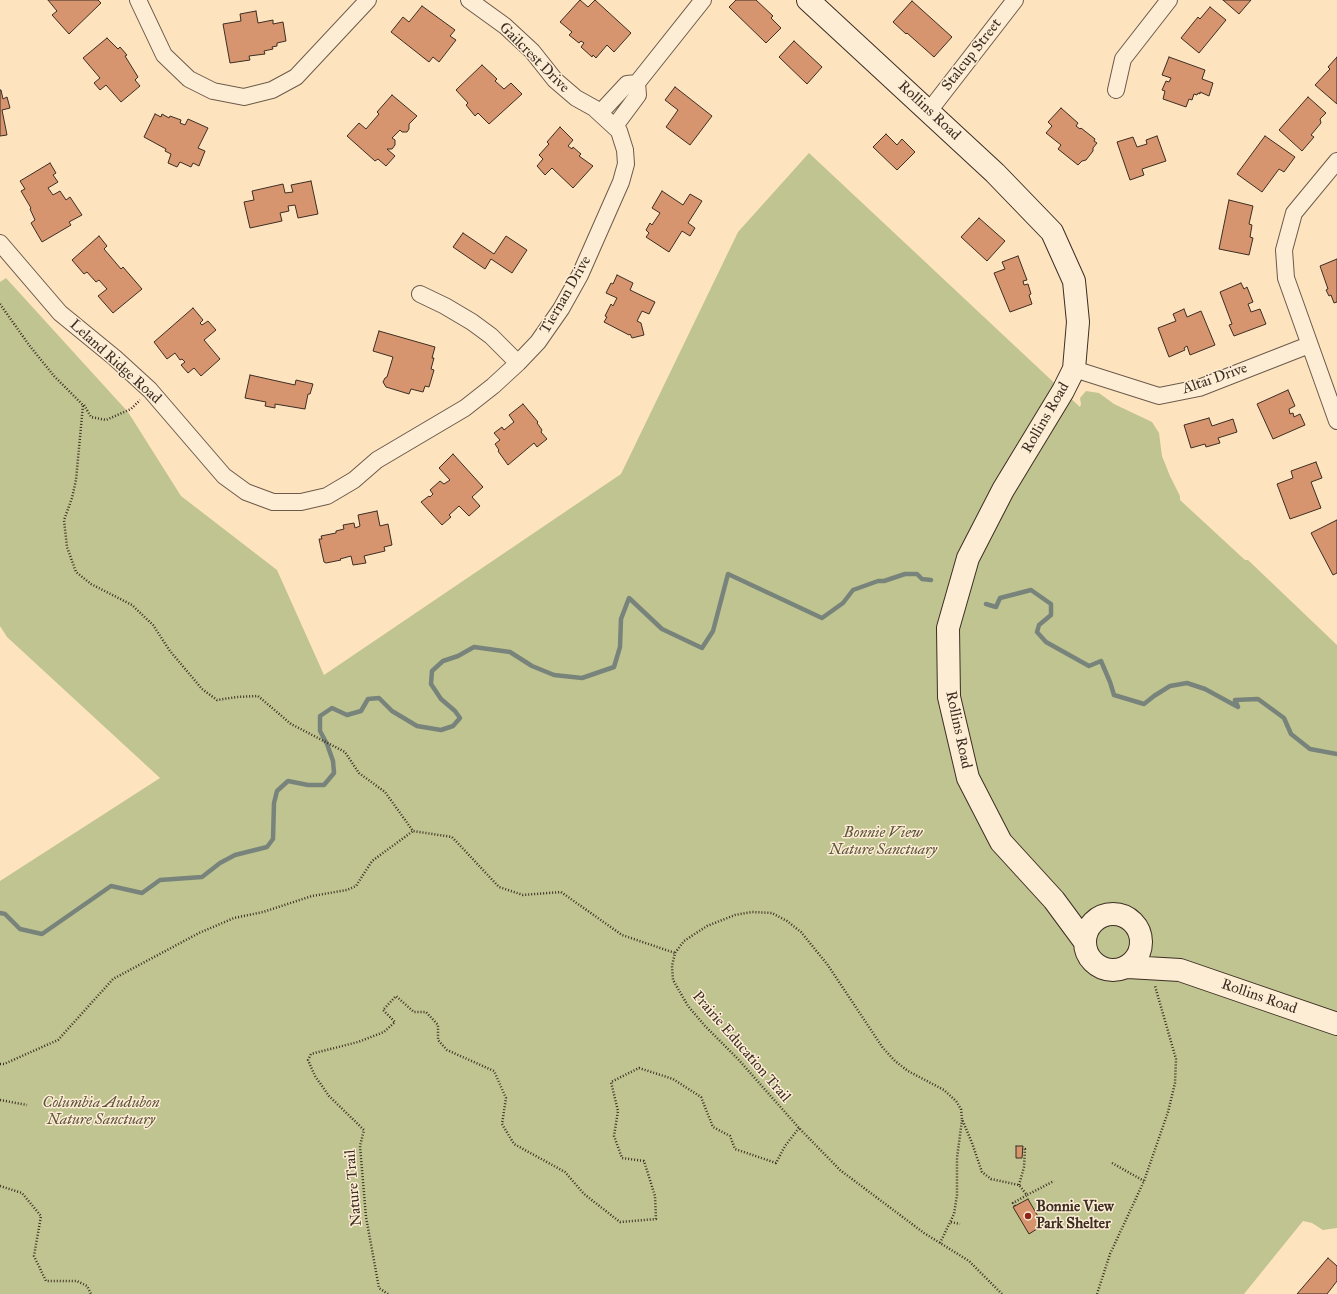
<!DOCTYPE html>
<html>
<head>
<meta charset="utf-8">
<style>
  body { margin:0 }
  canvas { display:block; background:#fee3bf }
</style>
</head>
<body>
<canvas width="1337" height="1294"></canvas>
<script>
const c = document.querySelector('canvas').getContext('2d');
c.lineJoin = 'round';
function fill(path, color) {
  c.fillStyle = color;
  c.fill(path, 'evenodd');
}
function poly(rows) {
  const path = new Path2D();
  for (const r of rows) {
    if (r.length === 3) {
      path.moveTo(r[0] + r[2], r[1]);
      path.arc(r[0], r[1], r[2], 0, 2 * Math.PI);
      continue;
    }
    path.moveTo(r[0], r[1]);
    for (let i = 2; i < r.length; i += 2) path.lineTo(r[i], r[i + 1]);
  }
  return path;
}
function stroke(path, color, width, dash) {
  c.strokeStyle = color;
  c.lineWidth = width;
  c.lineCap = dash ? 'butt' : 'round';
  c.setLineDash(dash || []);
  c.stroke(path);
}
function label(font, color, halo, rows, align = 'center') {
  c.font = font + ' "IM FELL Great Primer",serif';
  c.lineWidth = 3;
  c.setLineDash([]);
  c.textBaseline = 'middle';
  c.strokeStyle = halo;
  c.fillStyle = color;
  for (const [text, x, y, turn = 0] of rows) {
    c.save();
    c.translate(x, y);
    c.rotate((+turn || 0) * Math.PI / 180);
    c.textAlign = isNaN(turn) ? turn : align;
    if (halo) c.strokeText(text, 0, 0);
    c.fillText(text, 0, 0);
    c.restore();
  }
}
const green = poly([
  [809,153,1080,407,1081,404,1080,398,1086,391,1099,393,1114,404,1152,422,1159,433,1162,456,1170,476,1180,496,1180,500,1245,560,1248,560,1337,645,1337,1228,1323,1230,1312,1223,1303,1221,1244,1294,0,1294,0,881,160,778,7,637,0,626,0,282,6,278,128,412,181,496,277,570,324,675,621,474,738,232]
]);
const stream = poly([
  [986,604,996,607,1000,598,1031,590,1051,604,1051,615,1039,625,1037,632,1046,642,1089,666,1101,661,1110,682,1114,695,1144,704,1154,696,1170,686,1187,683,1205,689,1238,707,1235,700,1258,699,1284,718,1291,734,1310,749,1337,754],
  [0,913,5,914,20,929,42,934,111,886,142,893,160,880,202,877,220,863,235,855,267,847,273,839,274,803,277,791,288,781,308,785,324,785,334,773,333,761,327,744,320,731,320,716,332,708,347,715,361,711,368,699,379,698,392,711,417,726,441,730,453,726,460,718,455,711,441,699,431,684,432,671,443,661,458,656,474,647,510,652,532,666,554,675,582,678,614,667,620,647,621,619,629,598,662,629,702,648,713,631,728,574,822,618,843,603,853,590,878,581,884,581,905,574,917,574,922,579,931,580]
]);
const building = poly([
  [48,0,98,0,101,3,69,34,52,15,57,11,48,0],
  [580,0,588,7,595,0,631,33,614,52,607,45,596,58,593,55,592,57,581,47,584,43,581,41,579,43,569,35,572,32,560,22,580,0],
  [736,0,756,0,773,16,771,18,781,28,766,43,729,7,736,0],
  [1223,0,1251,0,1239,14,1223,0],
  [912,1,952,37,934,57,907,33,906,34,893,22,912,1],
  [422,6,455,30,450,36,456,40,439,62,433,57,429,62,391,32,403,17,409,22,422,6],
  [1210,7,1226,20,1199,53,1181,38,1198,17,1200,19,1210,7],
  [256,11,258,23,273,20,273,24,283,22,286,41,277,43,277,46,272,47,273,49,264,51,265,54,249,56,250,60,230,63,223,24,241,21,240,14,256,11],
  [107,38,118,49,120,47,127,55,125,56,138,77,135,80,140,86,121,102,106,85,100,90,94,83,100,78,83,58,107,38],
  [794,41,822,67,807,84,779,57,794,41],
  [1169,57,1205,70,1202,79,1213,83,1209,96,1200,92,1200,94,1198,93,1197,95,1194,94,1192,100,1189,99,1186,107,1163,99,1165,91,1162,90,1166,81,1169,82,1171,78,1162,75,1169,57],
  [1337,57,1337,104,1315,85,1330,69,1328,67,1337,57],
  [482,65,497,79,495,81,504,89,511,83,522,94,489,124,478,113,475,116,466,105,468,103,456,90,482,65],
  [675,87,712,116,690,145,666,127,678,110,665,100,675,87],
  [0,90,1,90,3,99,7,97,10,108,2,110,7,135,0,136,0,90],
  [392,95,417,116,409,124,409,129,407,132,402,132,400,130,392,138,395,140,395,145,392,149,387,149,395,156,386,166,378,159,375,161,347,136,359,123,366,129,379,114,377,112,392,95],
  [1308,97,1326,113,1320,119,1321,123,1311,135,1314,137,1302,151,1279,130,1308,97],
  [1061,108,1078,123,1076,126,1080,129,1081,128,1095,139,1094,141,1097,143,1093,148,1093,151,1086,160,1082,161,1078,165,1058,149,1061,145,1046,133,1052,126,1048,122,1061,108],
  [155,114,161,117,162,114,169,118,170,116,181,120,180,123,185,125,188,119,208,128,198,148,205,151,199,166,193,163,191,167,180,162,177,167,168,163,171,154,165,151,166,149,144,137,155,114],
  [560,127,573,140,568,146,572,149,573,147,581,154,579,156,593,166,573,188,552,168,545,175,537,166,543,159,539,155,549,144,547,142,560,127],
  [886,134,897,145,902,139,915,152,897,170,873,147,886,134],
  [1157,136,1166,161,1142,169,1144,175,1130,180,1117,142,1133,137,1137,147,1147,144,1146,140,1157,136],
  [1265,136,1295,157,1284,172,1279,169,1262,192,1237,174,1265,136],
  [50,163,56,173,53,175,58,182,48,188,53,195,60,191,66,200,70,197,82,215,69,222,71,225,42,242,31,223,35,220,30,209,31,208,21,191,25,189,20,181,50,163],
  [311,181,318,214,298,218,295,205,288,206,289,211,280,213,282,221,250,228,244,202,254,200,252,191,283,184,285,193,293,192,291,185,311,181],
  [662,191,683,205,690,194,702,201,688,223,695,228,690,236,682,231,669,252,646,237,649,233,646,230,650,223,652,225,660,213,652,208,662,191],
  [1229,200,1253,206,1249,224,1252,225,1250,237,1253,238,1249,255,1219,249,1229,200],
  [979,218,1005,241,987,261,961,237,979,218],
  [463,233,494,254,506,236,527,250,512,273,491,259,485,269,453,247,463,233],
  [99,236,107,246,104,249,121,269,123,267,142,289,113,313,98,296,107,289,99,280,96,282,87,272,84,274,72,260,99,236],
  [1018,256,1027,280,1023,281,1024,285,1028,284,1031,294,1029,295,1032,304,1010,312,994,273,1005,269,1002,262,1018,256],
  [1337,259,1337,302,1334,303,1331,295,1329,296,1326,290,1328,289,1320,266,1337,259],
  [617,275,633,283,630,290,655,302,649,314,642,311,637,321,641,323,644,335,632,338,630,334,629,335,604,322,607,317,605,316,611,304,613,306,617,298,606,293,611,283,613,284,617,275],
  [1241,283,1244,289,1247,287,1253,302,1248,304,1251,312,1260,309,1266,324,1234,336,1229,325,1232,324,1220,292,1241,283],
  [193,308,203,320,200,323,202,325,208,321,216,330,204,340,220,359,201,376,194,368,188,373,181,365,185,362,182,359,180,360,175,353,167,359,154,342,193,308],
  [1184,309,1187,317,1201,311,1215,345,1190,355,1187,346,1184,348,1185,350,1169,357,1158,328,1176,321,1173,314,1184,309],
  [379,331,435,347,432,358,434,358,431,369,434,370,429,387,425,386,423,392,411,389,409,394,386,387,383,382,385,378,387,377,393,357,373,351,379,331],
  [250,375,295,385,296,380,313,384,310,394,308,394,305,409,275,404,275,408,265,406,266,402,245,398,250,375],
  [1288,390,1295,406,1289,409,1290,414,1293,413,1294,417,1300,414,1305,425,1273,439,1257,404,1288,390],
  [523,404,538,422,537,423,542,430,541,432,547,439,537,447,534,443,508,465,498,451,499,450,495,444,500,440,494,433,502,427,504,430,514,422,509,415,523,404],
  [1209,418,1212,426,1233,419,1237,432,1218,438,1220,443,1206,447,1205,444,1191,448,1184,425,1209,418],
  [453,454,483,487,472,497,480,506,469,516,459,506,449,515,451,517,442,525,421,502,429,496,430,497,433,494,430,490,440,481,444,484,450,480,439,468,453,454],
  [1316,462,1322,478,1311,482,1321,508,1290,519,1277,484,1293,478,1291,471,1316,462],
  [377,511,380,526,388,524,392,545,384,547,385,551,364,556,366,563,353,565,351,556,340,559,341,560,326,563,324,562,319,539,322,539,321,536,336,533,336,531,344,529,343,525,354,523,355,528,360,526,358,515,377,511],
  [1337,520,1337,573,1333,575,1311,533,1337,520],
  [1016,1146,1023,1146,1022,1158,1016,1158,1016,1146],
  [1028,1199,1043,1225,1029,1234,1013,1207,1028,1199],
  [1328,1258,1337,1266,1337,1281,1327,1294,1297,1294,1328,1258]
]);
const path = poly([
  [0,304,29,345,54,376,83,405,76,480,72,498,64,520,67,547,76,572,91,584,132,605,153,625,170,651,202,689,217,700,237,697,258,696,291,724,345,752,359,773,385,792,413,831,452,837,499,887,523,895,561,892,622,935,675,953],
  [84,405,91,417,106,420,131,409,140,400],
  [0,1064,4,1064,58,1040,113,979,199,933,234,918,263,912,312,896,347,890,356,886,372,861,413,831],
  [0,1100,27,1105],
  [1112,1163,1144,1181],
  [1019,1185,1024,1167,1025,1149,1022,1149],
  [0,1186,22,1193,41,1216,34,1256,46,1281,77,1281,87,1286,91,1294],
  [1015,1206,1013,1203,1027,1195],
  [951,1222,960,1224],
  [940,1243,954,1214,957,1195,957,1158,962,1120],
  [388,1294,379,1288,366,1217,360,1146,364,1130,329,1096,315,1076,308,1060,311,1054,358,1042,384,1032,395,1022,383,1010,396,996,414,1012,426,1012,438,1025,438,1040,447,1050,494,1071,506,1098,502,1124,514,1144,565,1172,584,1194,620,1222,656,1219,655,1196,644,1161,622,1158,614,1136,618,1111,611,1082,639,1068,673,1079,701,1097,713,1127,730,1136,735,1149,776,1163,785,1146,799,1128],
  [1002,1294,969,1261,924,1233,840,1170,799,1128,738,1059,705,1026,688,1006,673,980,672,966,675,953,684,941,707,926,735,915,752,912,772,913,787,921,801,932,827,964,883,1048,895,1061,908,1071,944,1090,956,1101,961,1109,962,1119,972,1143,982,1172,991,1179,1019,1185,1027,1195,1054,1181],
  [1097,1294,1110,1254,1144,1181,1168,1112,1175,1083,1176,1059,1155,986]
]);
const street = poly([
  [138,0,164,55,189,79,213,91,244,97,272,90,296,77,368,0],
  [1116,90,1123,59,1169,0],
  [929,111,1015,0],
  [600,113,627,84,637,83],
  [615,126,638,95,637,83,703,0],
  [1337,161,1294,213,1284,250,1286,278,1337,421],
  [0,243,60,313,115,358,150,390,224,476,246,492,273,502,301,502,327,496,354,480,377,460,465,408,493,386,518,363,538,342,561,309,580,275,621,182,626,164,625,150,619,131,594,108,576,98,555,80,532,51,505,26,469,0],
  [420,294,445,306,472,322,491,336,518,363],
  [1074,369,1159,396,1199,388,1309,345]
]);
const secondary = poly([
  [808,0,995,173,1052,232,1074,281,1078,322,1074,369,1063,391,1003,490,968,558,948,628,949,697,968,778,1001,842,1054,900,1085,942],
  [1113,942,28],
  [1128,967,1180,970,1337,1024]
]);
const markers = [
  [1028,1216,4,"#8f2418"]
];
const streetNames = [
  ["Stalcup Street",972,55,-52],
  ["Gailcrest Drive",534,58,45],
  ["Rollins Road",929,111,43],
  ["Tiernan Drive",566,295,-60],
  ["Leland Ridge Road",115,362,42],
  ["Altai Drive",1215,379,-19],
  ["Rollins Road",1046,418,-60],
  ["Rollins Road",958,730,78],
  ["Rollins Road",1259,997,19],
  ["Prairie Education Trail",741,1047,49],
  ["Nature Trail",354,1188,-95]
];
const parkNames = [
  ["Bonnie View",883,833],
  ["Nature Sanctuary",883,850],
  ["Columbia Audubon",101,1103],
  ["Nature Sanctuary",101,1120]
];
const poiNames = [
  ["Bonnie View",1036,1207],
  ["Park Shelter",1036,1224]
];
fill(green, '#c0c491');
stroke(stream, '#78847b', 4.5);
fill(building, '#d6956f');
stroke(building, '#3c2e23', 1);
stroke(street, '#6c5b4a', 18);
stroke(secondary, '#3c2e23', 24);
stroke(path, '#3c2e23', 2.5, [1, 2]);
stroke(street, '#feedd5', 16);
stroke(secondary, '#feedd5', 22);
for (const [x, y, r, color] of markers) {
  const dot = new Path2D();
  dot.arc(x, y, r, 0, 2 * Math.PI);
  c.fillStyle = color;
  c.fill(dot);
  stroke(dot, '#feedd5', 1.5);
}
label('15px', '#3c2e23', '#feedd5', streetNames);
label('italic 15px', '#5d543e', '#feedd5', parkNames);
label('bold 15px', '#3c2e23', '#feedd5', poiNames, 'left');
</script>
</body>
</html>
